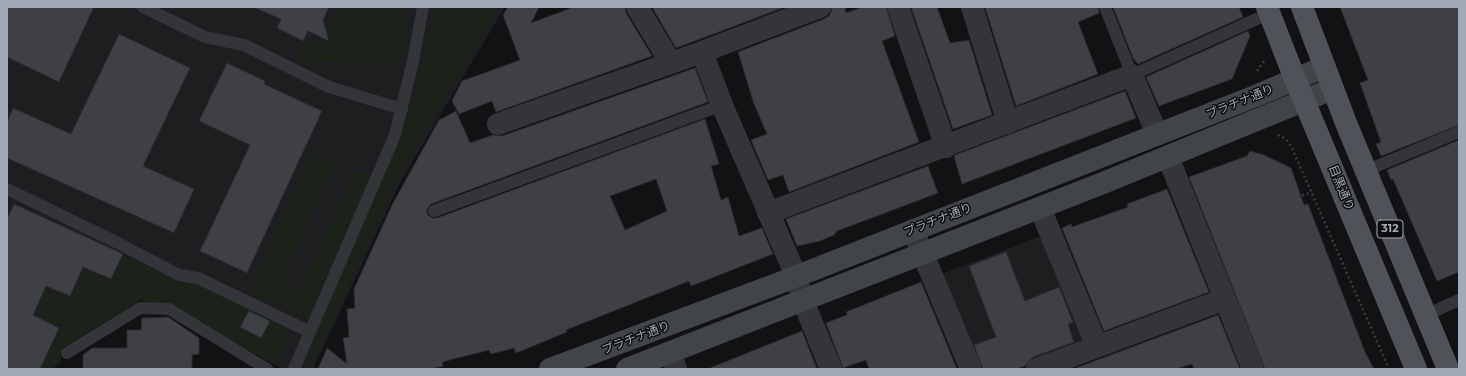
<!DOCTYPE html>
<html>
<head>
<meta charset="utf-8">
<style>
  body { margin:0 }
  #map { position:relative; width:1466px; height:376px; overflow:hidden; background:#121214; font-family:Montserrat,sans-serif }
  canvas { display:block }
  .frame { position:absolute; inset:0; border:8px solid #a2abb5; pointer-events:none }
</style>
</head>
<body>
<div id="map">
<canvas width="1466" height="376"></canvas>
<div class="frame"></div>
</div>
<script>
const c = document.querySelector('canvas').getContext('2d');
c.lineJoin = 'round';
function fill(path, color) {
  c.fillStyle = color;
  c.fill(path, 'evenodd');
}
function poly(rows) {
  const path = new Path2D();
  for (const r of rows) {
    path.moveTo(r[0], r[1]);
    for (let i = 2; i < r.length; i += 2) path.lineTo(r[i], r[i + 1]);
  }
  return path;
}
function stroke(path, color, width, dash) {
  c.strokeStyle = color;
  c.lineWidth = width;
  c.lineCap = dash ? 'butt' : 'round';
  c.setLineDash(dash || []);
  c.stroke(path);
}
function label(font, color, halo, rows, align = 'center') {
  c.font = font + ' Montserrat,"Noto Sans JP",sans-serif';
  c.lineWidth = 3;
  c.setLineDash([]);
  c.textBaseline = 'middle';
  c.strokeStyle = halo;
  c.fillStyle = color;
  for (const [text, x, y, turn = 0] of rows) {
    c.save();
    c.translate(x, y);
    c.rotate((+turn || 0) * Math.PI / 180);
    c.textAlign = isNaN(turn) ? turn : align;
    if (halo) c.strokeText(text, 0, 0);
    c.fillText(text, 0, 0);
    c.restore();
  }
}
const built = poly([
  [7,7,505,7,401,181,313,369,283,369,172,307,140,300,63,348,60,363,52,369,7,369],
  [1046,234,1085,343,1016,369,979,369,939,275]
]);
const green = poly([
  [339,7,403,8,407,21,407,38,405,52,394,66,324,61,317,66,296,61,302,44,324,38],
  [437,7,499,7,398,177,315,360,306,357,412,108,431,21],
  [311,153,334,164,281,284,300,292,355,169,371,175,308,318,249,292],
  [124,255,180,283,196,283,287,327,290,336,275,365,172,307,140,300,63,348,60,363,41,369,61,327,36,316,41,304,7,288,7,272,70,301,84,272,112,283]
]);
const building = poly([
  [7,7,94,7,59,82,7,57,7,7],
  [253,7,329,7,323,20,329,41,308,31,303,41,277,28,281,19,253,7],
  [508,7,539,7,531,23,574,7,625,7,626,13,652,56,496,112,492,101,459,114,452,101,462,81,520,60,503,15,508,7],
  [652,7,785,7,676,48,652,7],
  [832,7,845,7,846,13,863,7,886,7,895,36,882,41,919,142,789,192,783,175,768,180,751,140,767,134,754,104,738,52,824,19,830,15,832,7],
  [911,7,937,7,950,43,969,40,992,115,953,129,911,7],
  [985,7,1098,7,1099,13,1078,22,1098,74,1016,106,985,7],
  [1113,7,1239,7,1243,17,1138,64,1133,58,1113,7],
  [1340,7,1459,7,1459,125,1381,156,1376,144,1381,142,1360,83,1368,80,1340,7],
  [1248,31,1250,36,1232,79,1159,106,1146,77,1248,31],
  [119,34,190,68,143,166,194,189,174,233,7,158,7,122,13,108,71,134,119,34],
  [227,63,265,81,264,84,322,111,247,273,200,251,250,145,199,121,227,63],
  [695,68,708,102,431,204,427,209,427,214,432,218,437,218,705,119,719,164,711,166,721,200,728,197,739,236,762,228,773,254,691,286,689,281,566,330,567,332,516,353,514,348,491,354,489,350,442,362,443,366,430,369,318,369,327,348,347,364,343,338,349,337,347,309,355,308,354,289,392,205,439,120,456,111,470,143,493,135,502,136,695,68],
  [656,179,667,211,625,230,610,196,656,179],
  [1125,91,1136,118,962,184,954,156,955,155,1125,91],
  [1459,140,1459,272,1437,281,1393,179,1391,180,1387,170,1459,140],
  [1250,151,1264,155,1291,168,1304,205,1308,204,1365,352,1374,369,1265,369,1189,177,1247,156,1250,151],
  [928,166,938,193,837,231,834,235,820,241,797,246,786,219,928,166],
  [1167,189,1209,292,1104,331,1062,228,1071,224,1072,227,1128,207,1127,204,1167,189],
  [14,204,123,254,111,279,83,267,70,296,46,286,33,315,59,328,40,369,7,369,7,219,14,204],
  [1006,252,1025,301,1059,287,1073,322,1068,324,1074,342,1033,357,1025,366,1016,369,983,369,974,345,996,337,969,266,1006,252],
  [921,282,957,369,869,369,866,360,843,368,826,323,847,315,846,312,921,282],
  [249,311,270,321,261,338,240,327,249,311],
  [1218,315,1240,369,1194,369,1192,364,1176,369,1073,369,1218,315],
  [168,317,199,338,199,354,192,355,192,369,83,369,83,355,92,348,127,348,127,330,141,330,142,318,168,317],
  [802,331,817,369,710,369,710,368,802,331]
]);
const path = poly([
  [1257,71,1265,60],
  [1278,135,1286,139,1291,146,1389,369],
  [1217,225,1312,192]
]);
const lane = poly([
  [143,7,205,37,244,45,329,87,402,109],
  [1105,7,1132,75,1270,13],
  [1365,171,1459,132],
  [7,189,118,243,179,275,198,278,310,332],
  [434,211,722,105],
  [1426,315,1459,300],
  [67,353,140,308,169,309,267,369],
  [294,369,395,135,413,61,423,7]
]);
const street = poly([
  [637,7,671,63],
  [898,7,946,147],
  [972,7,1008,123],
  [702,52,722,105,796,276,803,301,831,369],
  [498,124,702,52,820,7],
  [1168,157,1253,369],
  [1040,208,1097,346],
  [768,213,1132,75,1157,134],
  [913,230,971,369],
  [670,352,676,369],
  [1037,369,1225,299]
]);
const secondary = poly([
  [550,369,782,282,1258,95,1324,67],
  [627,369,1103,183,1332,89]
]);
const primary = poly([
  [1267,7,1295,79,1416,369],
  [1302,7,1346,123,1448,369]
]);
const shields = [
  [1390,229,26]
];
const shieldNames = [
  ["312",1390,229]
];
const streetNames = [
  ["プラチナ通り",1240,102,-22],
  ["目黒通り",1341,188,68],
  ["プラチナ通り",938,220,-21],
  ["プラチナ通り",636,338,-21]
];
fill(built, '#1e1e21');
fill(green, '#1a221a');
fill(building, '#3e4044');
stroke(building, '#2c2c30', 1);
stroke(path, '#393c40', 2.5, [2, 3]);
stroke(lane, '#333539', 12);
stroke(street, '#333539', 22);
stroke(secondary, '#414449', 22);
stroke(primary, '#4f5258', 22);
for (const [x, y, w] of shields) {
  const box = new Path2D();
  box.roundRect(x - w / 2, y - 9, w, 18, 3);
  c.fillStyle = '#0d0d0f';
  c.fill(box);
  stroke(box, '#a2abb5', 1);
}
label('bold 11px', '#a2abb5', null, shieldNames);
label('12px', '#a2abb5', '#0d0d0f', streetNames);
</script>
</body>
</html>
